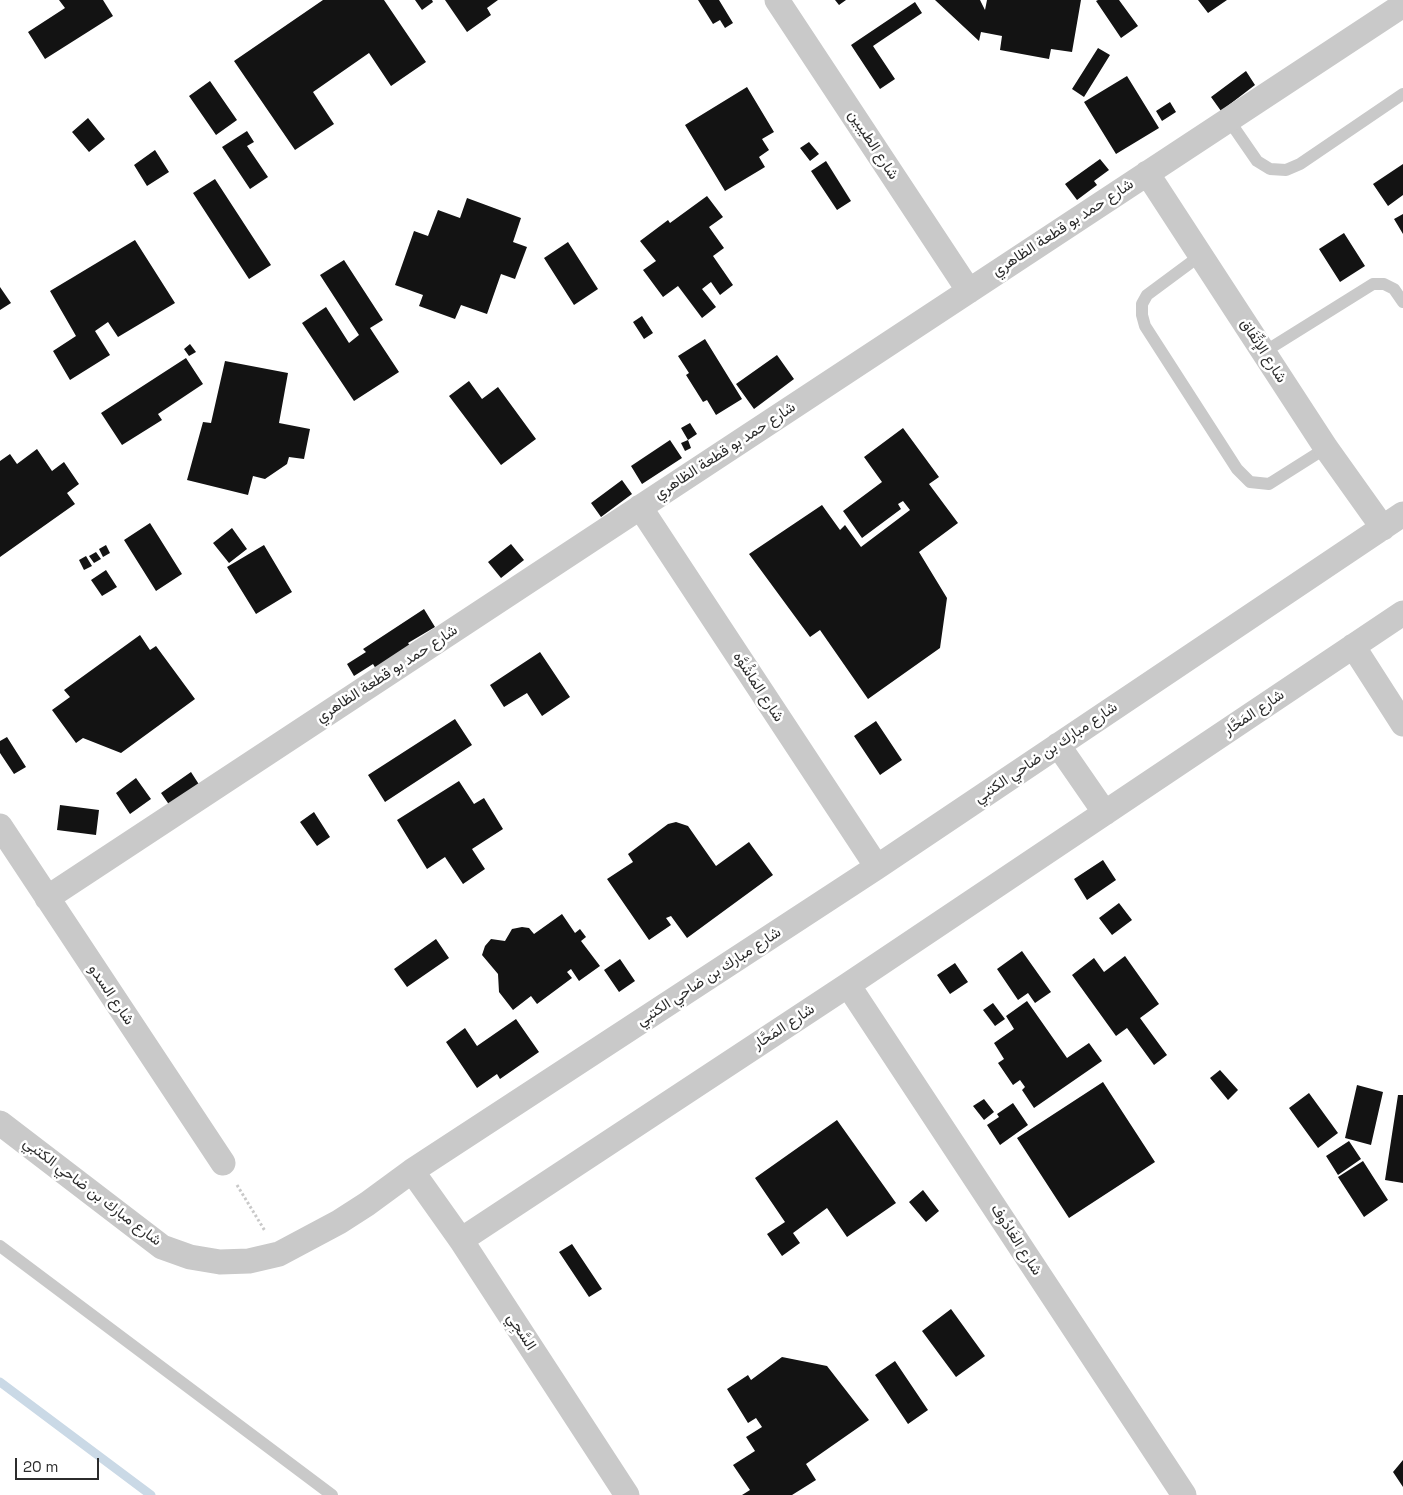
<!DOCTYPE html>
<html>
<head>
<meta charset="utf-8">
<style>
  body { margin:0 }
  #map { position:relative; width:1403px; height:1495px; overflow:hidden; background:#fff; font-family:"Space Grotesk",sans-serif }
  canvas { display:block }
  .scale { position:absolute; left:15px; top:1458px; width:84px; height:22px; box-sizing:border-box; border:2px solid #2c2c2c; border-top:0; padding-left:6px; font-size:15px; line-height:18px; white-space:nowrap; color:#2c2c2c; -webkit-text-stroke:4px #fff; paint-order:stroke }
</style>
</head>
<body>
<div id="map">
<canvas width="1403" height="1495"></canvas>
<div class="scale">20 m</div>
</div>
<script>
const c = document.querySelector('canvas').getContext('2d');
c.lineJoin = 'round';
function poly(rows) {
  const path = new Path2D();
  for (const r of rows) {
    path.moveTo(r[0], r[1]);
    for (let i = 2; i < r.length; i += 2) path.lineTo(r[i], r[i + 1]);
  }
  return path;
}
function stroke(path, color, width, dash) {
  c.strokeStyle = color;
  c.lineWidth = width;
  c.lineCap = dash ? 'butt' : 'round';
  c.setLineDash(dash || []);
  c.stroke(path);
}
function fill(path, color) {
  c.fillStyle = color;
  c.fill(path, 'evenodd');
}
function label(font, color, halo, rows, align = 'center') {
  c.font = font + ' "Space Grotesk",Vazirmatn,sans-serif';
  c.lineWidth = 5;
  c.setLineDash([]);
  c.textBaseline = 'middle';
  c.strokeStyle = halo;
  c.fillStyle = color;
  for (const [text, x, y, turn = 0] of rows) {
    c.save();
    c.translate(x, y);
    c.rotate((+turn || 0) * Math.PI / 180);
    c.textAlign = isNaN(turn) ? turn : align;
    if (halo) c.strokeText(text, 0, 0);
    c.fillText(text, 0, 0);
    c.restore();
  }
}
const stream = poly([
  [0,1382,151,1495]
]);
const building = poly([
  [59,0,103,0,113,16,45,59,28,32,65,8],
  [323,0,384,0,426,62,391,86,369,53,313,92,334,124,295,150,234,61],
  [415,0,432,0,433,2,422,10],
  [445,0,498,0,487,8,491,15,467,32],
  [698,0,719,0,733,23,725,28,720,20,713,24],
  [835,0,846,0,839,5],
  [935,0,980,0,985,10,987,0,1081,0,1072,52,1051,49,1049,59,1000,50,1002,36,981,32,979,41],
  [1098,0,1119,0,1138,26,1121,38,1096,1],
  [1198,0,1227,0,1208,13],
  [915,2,922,13,873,46,895,79,880,89,851,45],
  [1098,48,1110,55,1084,97,1072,89],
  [1246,71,1255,85,1221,111,1211,97],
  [1127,76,1159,128,1116,154,1084,102],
  [210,81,237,120,216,135,189,96],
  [747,87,774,132,762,139,769,150,759,157,765,167,725,191,685,125],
  [1170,102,1176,112,1162,121,1156,111],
  [88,118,105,139,89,152,72,132],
  [247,131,254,142,247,146,268,177,250,189,222,147],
  [809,142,819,154,810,161,800,148],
  [155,150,169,172,147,186,134,165],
  [1100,159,1109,170,1094,181,1097,185,1077,200,1065,184],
  [826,161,851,201,837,210,811,171],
  [1403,164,1403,195,1388,206,1373,184],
  [215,179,271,265,249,279,193,193],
  [707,196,723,217,709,227,724,248,713,256,733,285,720,295,711,282,702,289,716,307,702,318,678,286,663,297,643,270,656,261,640,241,668,220,670,223],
  [467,198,521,218,513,242,527,247,515,279,501,274,487,314,461,305,455,319,419,306,423,295,395,285,414,231,428,236,438,210,460,218],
  [1403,214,1403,234,1394,219],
  [1344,233,1365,266,1340,282,1319,249],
  [135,240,175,303,118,337,108,322,95,331,110,355,70,380,53,351,76,336,50,291],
  [568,242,598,289,574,305,544,258],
  [344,260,383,320,370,328,399,372,354,401,302,323,326,307,349,343,359,335,320,275],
  [0,287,11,303,0,310],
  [642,316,653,333,644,339,633,322],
  [705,339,742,399,716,415,707,400,703,402,686,375,689,373,678,356],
  [190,344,196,352,189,356,184,349],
  [777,355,794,379,754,409,736,384],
  [186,358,203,384,158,414,162,420,122,445,101,413],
  [225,361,288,373,279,423,310,429,304,459,289,457,287,464,265,479,253,476,248,495,187,480,203,422,211,423],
  [469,381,482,399,498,387,536,439,501,465,449,396],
  [690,423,697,434,688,440,681,428],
  [903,428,939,477,929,484,958,523,919,552,947,598,940,648,868,699,820,630,810,637,749,554,822,505,840,530,845,525,861,547,910,510,903,501,898,504,901,509,862,538,843,511,882,482,864,457],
  [670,440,682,458,642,484,631,466],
  [688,440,691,448,685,451,681,443],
  [37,449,52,471,64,462,79,484,67,493,75,504,0,557,0,461,10,454,17,464],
  [622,480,632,494,601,517,591,503],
  [150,523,182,574,156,591,124,540],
  [232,528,247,549,229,563,213,543],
  [511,544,524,560,501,578,488,562],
  [106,545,110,553,103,557,99,549],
  [264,545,292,592,256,614,227,567],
  [96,552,101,559,94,563,89,556],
  [86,556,92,566,84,570,79,560],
  [106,570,117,587,102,596,91,580],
  [424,609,435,627,408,643,411,647,376,669,373,664,354,676,347,664,366,652,363,649],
  [140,635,150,650,156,646,195,699,121,753,83,738,76,743,52,710,70,697,64,690],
  [540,652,570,697,542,716,527,693,504,707,490,685],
  [455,719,472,745,385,802,368,775],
  [876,721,902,760,880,775,854,736],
  [7,737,26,767,14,774,0,753,0,741],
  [191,772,200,786,170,806,161,793],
  [136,778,151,799,130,814,116,793],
  [459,781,474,804,484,798,503,829,472,849,485,869,463,884,445,857,427,869,397,820],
  [60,805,99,810,96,835,57,830],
  [314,812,330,837,317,846,300,822],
  [676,822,688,826,716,866,749,842,773,875,687,938,671,916,666,918,671,925,649,940,607,879,633,862,628,854,668,824],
  [1103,860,1116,880,1087,900,1074,879],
  [1119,903,1132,920,1112,935,1099,918],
  [562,914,575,933,580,929,586,937,581,941,600,966,579,981,571,969,567,972,572,978,537,1004,531,996,513,1010,499,992,498,974,482,955,485,946,491,939,505,941,512,929,522,927,529,928,534,934],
  [436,939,449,958,407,987,394,969],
  [1022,951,1051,992,1035,1003,1028,993,1018,1000,997,969],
  [1125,956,1159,1004,1140,1018,1167,1055,1154,1065,1127,1028,1116,1036,1072,975,1094,958,1104,972],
  [620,959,635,981,619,992,604,970],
  [955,963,968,982,950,994,937,975],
  [1027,1001,1067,1058,1089,1043,1102,1061,1034,1108,1022,1090,1025,1087,1020,1080,1013,1085,998,1063,1004,1059,994,1043,1014,1029,1006,1016],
  [993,1003,1005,1019,995,1026,983,1010],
  [516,1019,539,1052,500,1079,497,1074,477,1088,446,1042,465,1028,477,1046],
  [1220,1070,1238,1090,1228,1100,1210,1078],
  [1103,1082,1155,1162,1069,1218,1017,1138],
  [1357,1085,1383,1092,1371,1145,1345,1138],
  [1309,1093,1338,1133,1318,1148,1289,1108],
  [1398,1095,1403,1095,1403,1183,1385,1180],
  [984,1099,994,1112,984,1120,973,1106],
  [1013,1103,1028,1125,1000,1145,987,1125,999,1117,997,1114],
  [837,1120,896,1203,847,1237,827,1208,793,1233,800,1243,782,1256,767,1234,785,1222,755,1178],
  [1349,1141,1361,1159,1338,1175,1326,1156],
  [1363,1161,1388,1200,1364,1217,1338,1177],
  [923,1190,939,1211,926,1222,909,1202],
  [572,1244,602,1289,589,1297,559,1252],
  [951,1309,985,1356,956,1377,922,1331],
  [782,1357,827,1366,869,1420,806,1464,816,1480,792,1495,742,1495,750,1490,733,1465,755,1451,746,1437,762,1427,756,1418,748,1423,727,1389,748,1375,751,1380],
  [895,1361,928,1410,908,1424,875,1375],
  [1403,1460,1403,1487,1393,1472]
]);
const path = poly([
  [237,1185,265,1231]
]);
const service = poly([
  [1228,119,1257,161,1270,169,1286,170,1300,164,1403,94],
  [1201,255,1147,295,1142,304,1142,315,1145,326,1237,469,1250,482,1269,484,1326,448],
  [1264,352,1373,284,1384,284,1394,289,1403,302],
  [0,1246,332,1495]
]);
const minor = poly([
  [777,0,969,291],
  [1147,173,1326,448,1383,528],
  [640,507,877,867],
  [1353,646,1403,724],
  [1058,745,1105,813],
  [0,826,223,1163],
  [47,898,1403,5],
  [848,985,1184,1495],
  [0,1123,162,1247,190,1257,220,1262,249,1261,279,1254,339,1222,367,1204,412,1171,877,867,1403,514],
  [412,1171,461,1240,627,1495],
  [461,1240,848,985,1403,613]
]);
const streetNames = [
  ["شارع الطيبين",873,145,57],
  ["شارع حمد بو قطعة الظاهري",1063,228,-33],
  ["شارع الإتِّفَاق",1263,351,57],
  ["شارع حمد بو قطعة الظاهري",725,451,-33],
  ["شارع حمد بو قطعة الظاهري",387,674,-33],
  ["شارع المَاشُوَّه",758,687,57],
  ["شارع المَحَّار",1254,713,-34],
  ["شارع مبارك بن ضاحي الكتبي",1046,753,-34],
  ["شارع مبارك بن ضاحي الكتبي",709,977,-33],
  ["شارع السدو",111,995,56],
  ["شارع المَحَّار",784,1027,-33],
  ["شارع مبارك بن ضاحي الكتبي",92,1192,37],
  ["شارع الغَادُوف",1016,1240,57],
  ["السَّجِي",521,1332,57]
];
stroke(stream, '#cad9e6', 9);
fill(building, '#131313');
stroke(path, '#c9c9c9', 3, [2.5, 2.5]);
stroke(service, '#c9c9c9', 12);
stroke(minor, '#c9c9c9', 25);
label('15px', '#2c2c2c', '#fff', streetNames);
</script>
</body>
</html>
